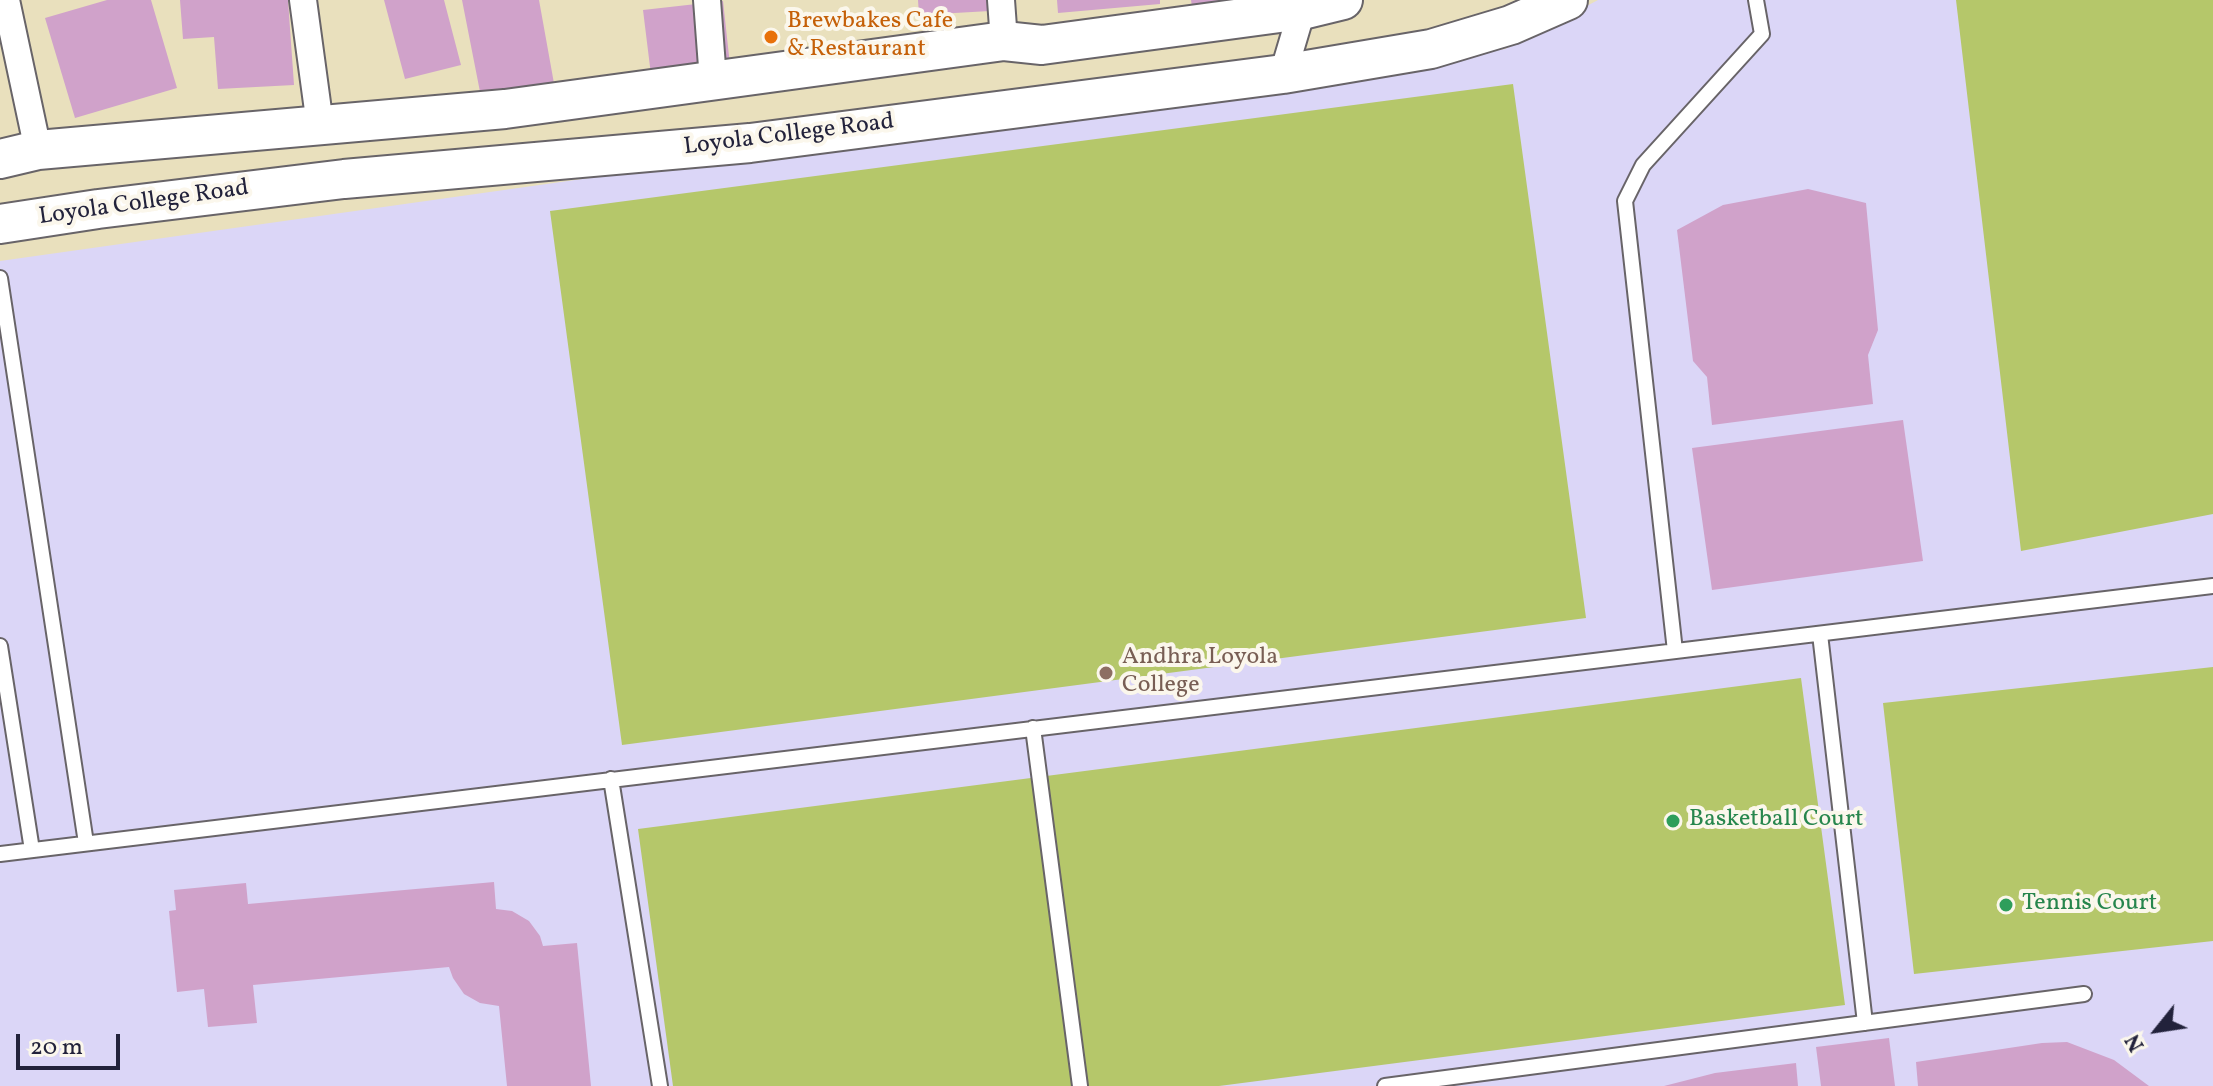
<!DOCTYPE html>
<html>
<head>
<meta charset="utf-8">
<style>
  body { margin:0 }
  #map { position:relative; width:2213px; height:1086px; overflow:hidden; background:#e9e0bd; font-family:Vollkorn,serif }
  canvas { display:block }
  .north { position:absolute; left:2117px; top:990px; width:80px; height:80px; -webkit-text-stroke:6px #fbf7ec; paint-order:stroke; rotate:240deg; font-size:22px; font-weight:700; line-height:32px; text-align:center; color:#22223b }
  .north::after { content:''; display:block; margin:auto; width:28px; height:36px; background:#22223b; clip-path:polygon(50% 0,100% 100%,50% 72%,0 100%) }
  .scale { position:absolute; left:16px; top:1034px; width:104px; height:36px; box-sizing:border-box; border:4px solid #22223b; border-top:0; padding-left:10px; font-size:24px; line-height:28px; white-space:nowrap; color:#22223b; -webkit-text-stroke:6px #fbf7ec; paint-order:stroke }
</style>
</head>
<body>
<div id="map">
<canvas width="2213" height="1086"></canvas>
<div class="north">N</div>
<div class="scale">20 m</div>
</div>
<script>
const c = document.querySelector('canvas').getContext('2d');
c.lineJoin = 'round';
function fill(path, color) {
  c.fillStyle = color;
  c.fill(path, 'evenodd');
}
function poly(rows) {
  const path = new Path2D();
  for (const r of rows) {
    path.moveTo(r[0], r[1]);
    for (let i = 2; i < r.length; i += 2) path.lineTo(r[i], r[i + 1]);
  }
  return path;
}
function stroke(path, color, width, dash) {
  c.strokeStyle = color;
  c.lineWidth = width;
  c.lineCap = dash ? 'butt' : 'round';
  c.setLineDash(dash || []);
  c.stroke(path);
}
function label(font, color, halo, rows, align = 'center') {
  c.font = font + ' Vollkorn,serif';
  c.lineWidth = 8;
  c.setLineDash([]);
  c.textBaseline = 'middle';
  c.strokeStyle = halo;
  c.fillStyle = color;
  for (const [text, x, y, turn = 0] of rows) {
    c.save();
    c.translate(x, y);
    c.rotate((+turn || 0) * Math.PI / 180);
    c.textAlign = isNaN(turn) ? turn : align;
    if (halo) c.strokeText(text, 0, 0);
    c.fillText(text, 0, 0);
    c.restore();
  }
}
const built = poly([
  [1598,0,2213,0,2213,1086,0,1086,0,261,1505,49]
]);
const green = poly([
  [1956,0,2213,0,2213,514,2021,551],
  [1513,84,1586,618,622,745,550,211],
  [2213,667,2213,941,1914,974,1883,703],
  [1801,678,1845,1005,1219,1086,673,1086,638,829]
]);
const building = poly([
  [107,0,151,0,177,88,75,118,45,18],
  [180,0,288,0,294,85,218,89,214,37,183,39],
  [384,0,444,0,461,65,405,79],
  [462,0,539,0,555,89,482,102],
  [918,0,989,0,990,11,919,15],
  [1057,0,1160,0,1160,4,1058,13],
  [1191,0,1240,0,1192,7],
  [723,1,731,74,652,83,643,10],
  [1808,189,1866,203,1878,330,1868,355,1873,404,1712,425,1707,377,1693,361,1677,230,1723,205],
  [1903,420,1923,561,1712,590,1692,448],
  [494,882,496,909,512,911,529,921,540,936,543,946,577,943,591,1086,507,1086,499,1006,480,1003,464,994,453,978,449,967,253,985,257,1023,208,1027,204,989,177,992,169,911,176,910,174,890,246,883,248,904],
  [1889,1038,1895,1086,1821,1086,1816,1047],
  [2067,1042,2114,1060,2149,1086,1918,1086,1916,1062,2042,1043],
  [1796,1063,1798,1086,1664,1086,1715,1073]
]);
const lane = poly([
  [0,278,86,843],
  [1820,634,1865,1023],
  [0,646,32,850],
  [1675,651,1625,201,1643,165,1762,34,1756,0],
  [1033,728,1080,1086],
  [611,779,660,1086],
  [0,854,2213,586],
  [1385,1086,2084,994]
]);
const street = poly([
  [6,0,38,150],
  [303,0,320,125],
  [707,0,713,80],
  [1001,0,1004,41],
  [1283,74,1302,10,1301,0]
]);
const secondary = poly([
  [0,159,38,150,505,109,1004,41,1042,45,1302,10,1343,0],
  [0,224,98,209,344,179,750,143,1283,74,1431,49,1511,25,1568,0]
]);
const markers = [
  [771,37,8,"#e8710a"],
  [1106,673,8,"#8d6e63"],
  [1673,821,8,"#2e9e5b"],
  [2006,905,8,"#2e9e5b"]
];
const foodNames = [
  ["Brewbakes Cafe",787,23],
  ["& Restaurant",787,51]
];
const streetNames = [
  ["Loyola College Road",789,136,-7],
  ["Loyola College Road",144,204,-8]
];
const educationNames = [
  ["Andhra Loyola",1122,659],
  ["College",1122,687]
];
const leisureNames = [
  ["Basketball Court",1689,821],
  ["Tennis Court",2022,905]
];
fill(built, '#dbd6f7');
fill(green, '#b5c76a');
fill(building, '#d0a2ca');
stroke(lane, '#686468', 18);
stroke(street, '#686468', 30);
stroke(secondary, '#686468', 42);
stroke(lane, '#fff', 14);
stroke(street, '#fff', 26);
stroke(secondary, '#fff', 38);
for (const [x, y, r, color] of markers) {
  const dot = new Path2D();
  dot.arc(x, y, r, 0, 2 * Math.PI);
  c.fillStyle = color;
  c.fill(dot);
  stroke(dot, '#fbf7ec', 3);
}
label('24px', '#c56008', '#fbf7ec', foodNames, 'left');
label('24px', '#22223b', '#fbf7ec', streetNames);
label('24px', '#785e54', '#fbf7ec', educationNames, 'left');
label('24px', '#27864d', '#fbf7ec', leisureNames, 'left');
</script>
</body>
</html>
